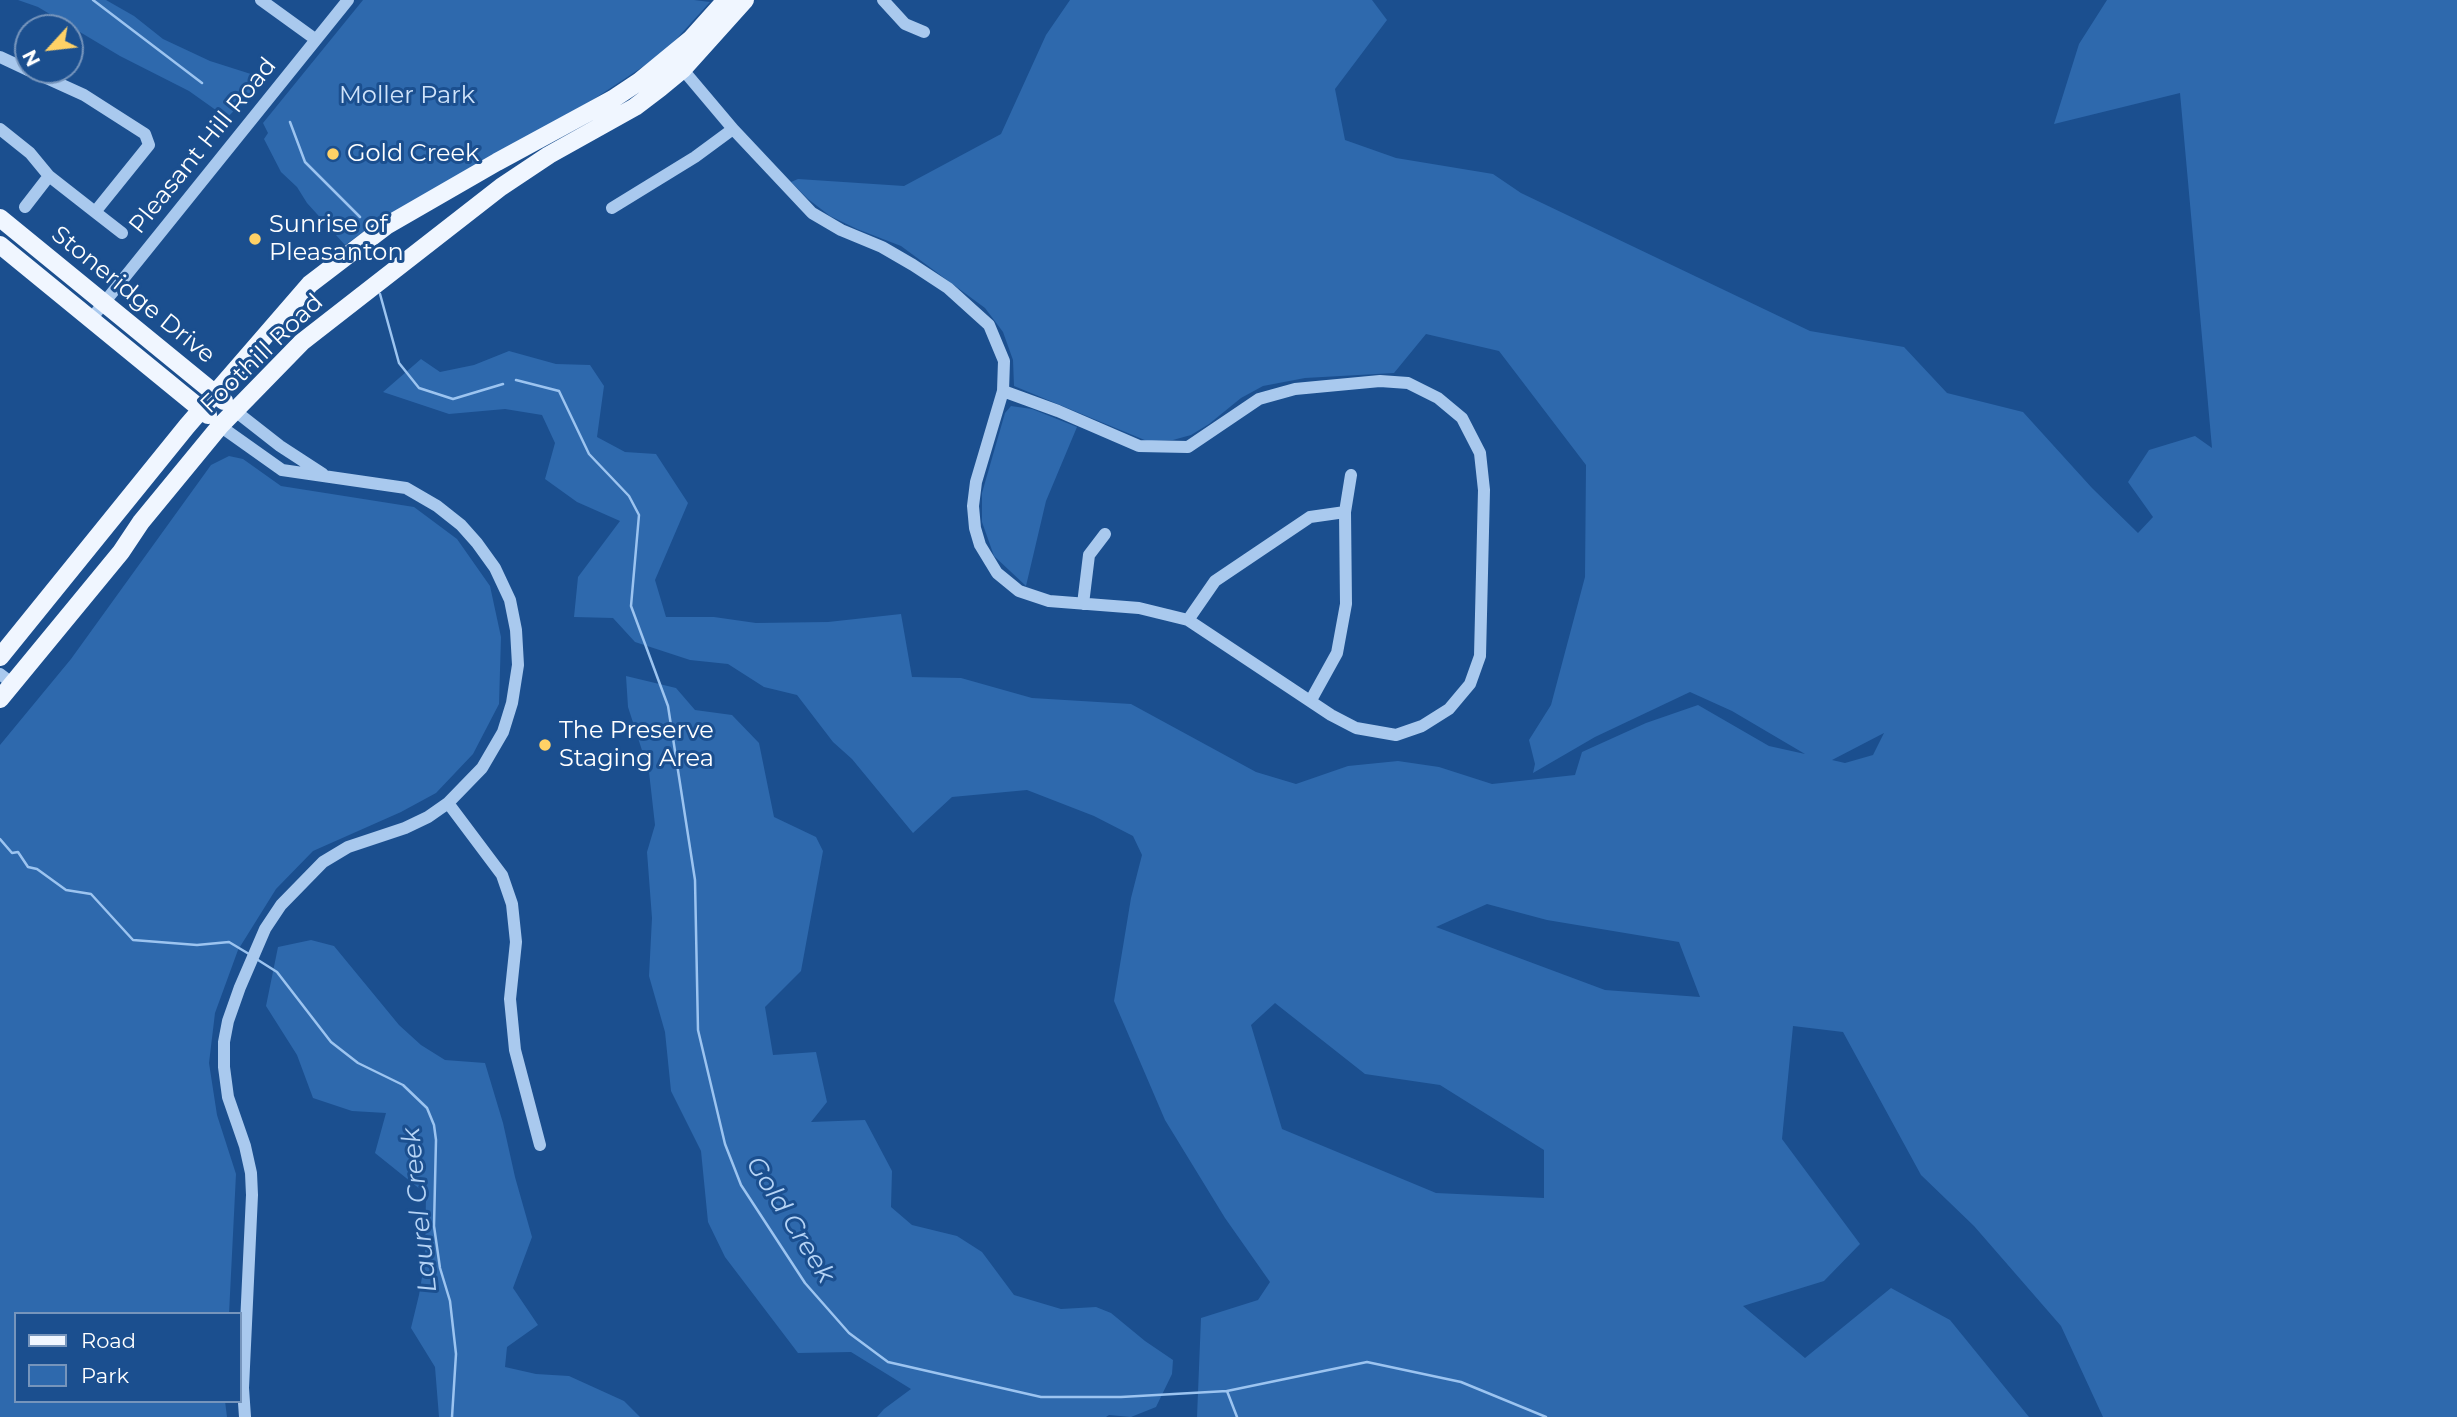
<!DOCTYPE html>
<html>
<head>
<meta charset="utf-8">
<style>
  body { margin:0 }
  #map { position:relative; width:2457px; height:1417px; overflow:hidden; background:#1b4f8f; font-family:Montserrat,sans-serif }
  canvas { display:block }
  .legend { position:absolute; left:14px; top:1312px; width:228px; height:91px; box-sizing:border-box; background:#1b4f8f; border:2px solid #7695bc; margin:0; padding:9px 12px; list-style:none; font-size:21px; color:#fff }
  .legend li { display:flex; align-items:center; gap:14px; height:35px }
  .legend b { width:35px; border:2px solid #7695bc }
  .north { position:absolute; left:14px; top:14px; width:70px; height:70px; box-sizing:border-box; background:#1b4f8f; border:2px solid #7695bc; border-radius:50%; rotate:243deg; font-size:19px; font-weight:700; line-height:28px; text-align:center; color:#fff }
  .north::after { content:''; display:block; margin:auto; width:24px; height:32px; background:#ffd166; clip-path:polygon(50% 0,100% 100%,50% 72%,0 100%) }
</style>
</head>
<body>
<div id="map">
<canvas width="2457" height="1417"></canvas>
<ul class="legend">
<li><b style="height:9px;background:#f0f6ff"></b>Road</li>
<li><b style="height:19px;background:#2e69ad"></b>Park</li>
</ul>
<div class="north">N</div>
</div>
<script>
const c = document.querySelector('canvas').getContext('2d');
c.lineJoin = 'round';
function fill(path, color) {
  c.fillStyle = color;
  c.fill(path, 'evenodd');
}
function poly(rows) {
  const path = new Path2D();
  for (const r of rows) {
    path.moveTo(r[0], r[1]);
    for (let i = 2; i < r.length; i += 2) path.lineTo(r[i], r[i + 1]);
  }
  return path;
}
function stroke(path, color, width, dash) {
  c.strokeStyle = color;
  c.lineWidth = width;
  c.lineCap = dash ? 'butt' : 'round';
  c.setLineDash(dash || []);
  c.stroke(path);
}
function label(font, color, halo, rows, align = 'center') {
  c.font = font + ' Montserrat,sans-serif';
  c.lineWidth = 6;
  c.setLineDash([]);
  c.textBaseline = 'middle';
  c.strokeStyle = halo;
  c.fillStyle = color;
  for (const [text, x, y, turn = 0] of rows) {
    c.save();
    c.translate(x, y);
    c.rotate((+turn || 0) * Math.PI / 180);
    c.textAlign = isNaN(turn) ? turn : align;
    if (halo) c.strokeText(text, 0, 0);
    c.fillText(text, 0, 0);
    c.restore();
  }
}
const green = poly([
  [18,0,106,0,134,16,163,39,210,61,254,75,262,81,227,118,189,91,120,56,38,7],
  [363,0,694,0,710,2,671,45,647,64,594,99,377,222,345,245,307,203,297,187,281,172,264,139,268,133,263,123],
  [1070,0,1372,0,1387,20,1335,89,1345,140,1396,158,1493,174,1521,193,1810,331,1904,347,1947,393,2023,412,2092,488,2138,533,2153,517,2128,482,2149,450,2195,436,2212,448,2180,93,2054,124,2079,44,2107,0,2457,0,2457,1417,2103,1417,2061,1326,1974,1226,1921,1175,1843,1032,1793,1026,1782,1139,1860,1244,1824,1281,1743,1306,1805,1358,1891,1288,1950,1320,2029,1417,1197,1417,1201,1318,1258,1300,1270,1282,1225,1218,1165,1120,1114,1001,1131,898,1142,855,1133,836,1094,816,1027,790,952,797,913,833,852,759,833,742,797,695,764,687,728,664,690,660,635,642,613,618,574,617,578,577,620,521,577,502,545,479,555,443,542,415,505,409,449,414,383,392,421,359,440,372,474,365,509,351,556,364,590,365,604,386,597,437,625,452,656,454,688,503,655,580,666,617,714,617,756,623,828,622,901,614,912,677,961,678,1032,698,1131,704,1256,772,1296,784,1348,766,1398,761,1439,767,1492,784,1575,775,1582,752,1646,723,1698,705,1769,746,1805,754,1732,711,1690,692,1595,737,1533,773,1535,764,1529,740,1551,705,1585,577,1586,465,1499,351,1426,334,1394,373,1305,378,1263,386,1241,398,1209,424,1191,435,1173,440,1147,441,1014,386,1013,360,1003,332,985,308,901,246,857,229,830,216,808,199,791,182,798,179,904,186,1001,134,1046,35],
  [1884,733,1873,755,1845,763,1832,760],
  [1487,904,1547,920,1679,942,1700,997,1605,990,1436,927],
  [1275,1003,1365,1074,1440,1085,1544,1150,1544,1198,1436,1193,1282,1129,1251,1025],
  [1011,406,1032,409,1077,427,1046,501,1026,586,994,556,982,522,982,493,1005,413],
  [229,456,243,459,281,486,414,507,457,539,490,586,501,637,499,704,473,754,436,793,401,812,313,851,276,889,238,950,215,1013,209,1063,217,1115,236,1174,229,1314,16,1314,16,1401,225,1401,227,1417,0,1417,0,745,71,659,211,465],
  [626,676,676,688,695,710,732,715,759,743,774,817,816,837,823,851,801,971,765,1007,773,1055,816,1052,827,1102,811,1122,865,1120,892,1171,891,1207,912,1225,957,1236,982,1252,1014,1295,1061,1309,1096,1307,1111,1313,1145,1341,1173,1360,1172,1374,1156,1407,1131,1417,1109,1415,1106,1417,877,1417,884,1409,911,1389,851,1352,798,1353,725,1257,708,1222,701,1151,671,1091,665,1032,649,976,652,918,647,852,655,825,649,772,628,707],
  [311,940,334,946,399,1025,421,1045,445,1060,485,1063,503,1123,515,1177,532,1237,513,1288,538,1325,507,1347,505,1367,536,1374,569,1376,624,1401,640,1417,439,1417,435,1367,411,1328,419,1295,425,1259,426,1194,375,1153,386,1113,352,1111,313,1098,297,1055,266,1006,278,947]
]);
const stream = poly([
  [93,0,202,83],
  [290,122,305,162,360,217],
  [380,294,399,363,419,388,453,399,503,384],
  [516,380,559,391,589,454,629,496,639,515,631,606,668,706,695,880,698,1030,725,1144,741,1185,805,1283,849,1333,888,1362,1041,1397,1121,1397,1227,1391,1367,1362,1461,1382,1546,1417],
  [0,839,12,853,18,852,28,867,37,869,66,890,91,894,133,940,197,945,229,942,249,954],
  [258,960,277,972,331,1042,358,1063,403,1085,427,1108,434,1125,436,1140,434,1226,440,1268,450,1301,456,1354,452,1417],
  [1227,1391,1237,1417]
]);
const minor = poly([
  [261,0,315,39],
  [883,0,905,24,924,32],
  [0,57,28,70],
  [679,65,733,129,812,213,841,230,882,247,913,265,948,288,989,325,1004,361,1003,391,976,482,973,506,975,528,980,545,997,573,1019,591,1049,601,1139,608,1188,620,1331,715,1356,728,1396,735,1422,726,1449,709,1470,684,1480,656,1484,490,1480,453,1462,418,1438,398,1408,383,1380,381,1295,389,1259,399,1188,447,1139,446,1058,411,1003,391],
  [0,129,30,153,49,176,95,212,149,145,145,134,84,95,29,70],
  [25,207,49,176],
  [612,208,695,157,733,129],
  [95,212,122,233],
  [91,319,348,0],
  [234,410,280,446,323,474],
  [220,426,282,470,406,488,437,506,461,525,477,543,495,568,510,600,516,630,518,665,512,703,503,732,482,768,448,803,428,817,405,828,348,847,323,862,281,905,265,929,240,987,228,1021,224,1042,224,1067,228,1097,245,1146,251,1173,252,1195,243,1388,245,1417],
  [1083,604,1089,555,1105,534],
  [1188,620,1215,581,1310,517,1345,512],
  [0,674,13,684],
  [1311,700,1337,653,1346,604,1345,512,1351,475],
  [448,803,502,875,512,904,516,942,510,999,515,1050,540,1145]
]);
const major = poly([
  [0,218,224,401],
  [0,245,208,415],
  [0,657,187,426,310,284,386,226,497,162,613,99,640,81,691,39,726,0],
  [0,699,121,552,141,522,220,426,302,342,501,187,549,155,635,107,660,88,683,69,745,0]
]);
const markers = [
  [333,154,7,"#ffd166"],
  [255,239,7,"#ffd166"],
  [545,745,7,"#ffd166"]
];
const parkNames = [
  ["Moller Park",407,96]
];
const streetNames = [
  ["Pleasant Hill Road",203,146,-51],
  ["Stoneridge Drive",133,295,39],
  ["Foothill Road",262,354,-44]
];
const poiNames = [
  ["Gold Creek",347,154],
  ["Sunrise of",269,225],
  ["Pleasanton",269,253],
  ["The Preserve",559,731],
  ["Staging Area",559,759]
];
const waterNames = [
  ["Laurel Creek",420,1210,-96],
  ["Gold Creek",790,1220,58]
];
fill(green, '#2e69ad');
stroke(stream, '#9cc4f0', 2.5);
stroke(minor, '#a9c9ee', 12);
stroke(major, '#f0f6ff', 18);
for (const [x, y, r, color] of markers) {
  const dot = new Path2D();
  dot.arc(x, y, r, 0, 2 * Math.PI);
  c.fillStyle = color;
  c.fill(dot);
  stroke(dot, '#1b4f8f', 2.5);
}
label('24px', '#cfe3fa', '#1b4f8f', parkNames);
label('24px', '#fff', '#1b4f8f', streetNames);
label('24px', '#fff', '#1b4f8f', poiNames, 'left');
label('italic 26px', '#b5d3f5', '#1b4f8f', waterNames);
</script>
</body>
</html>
